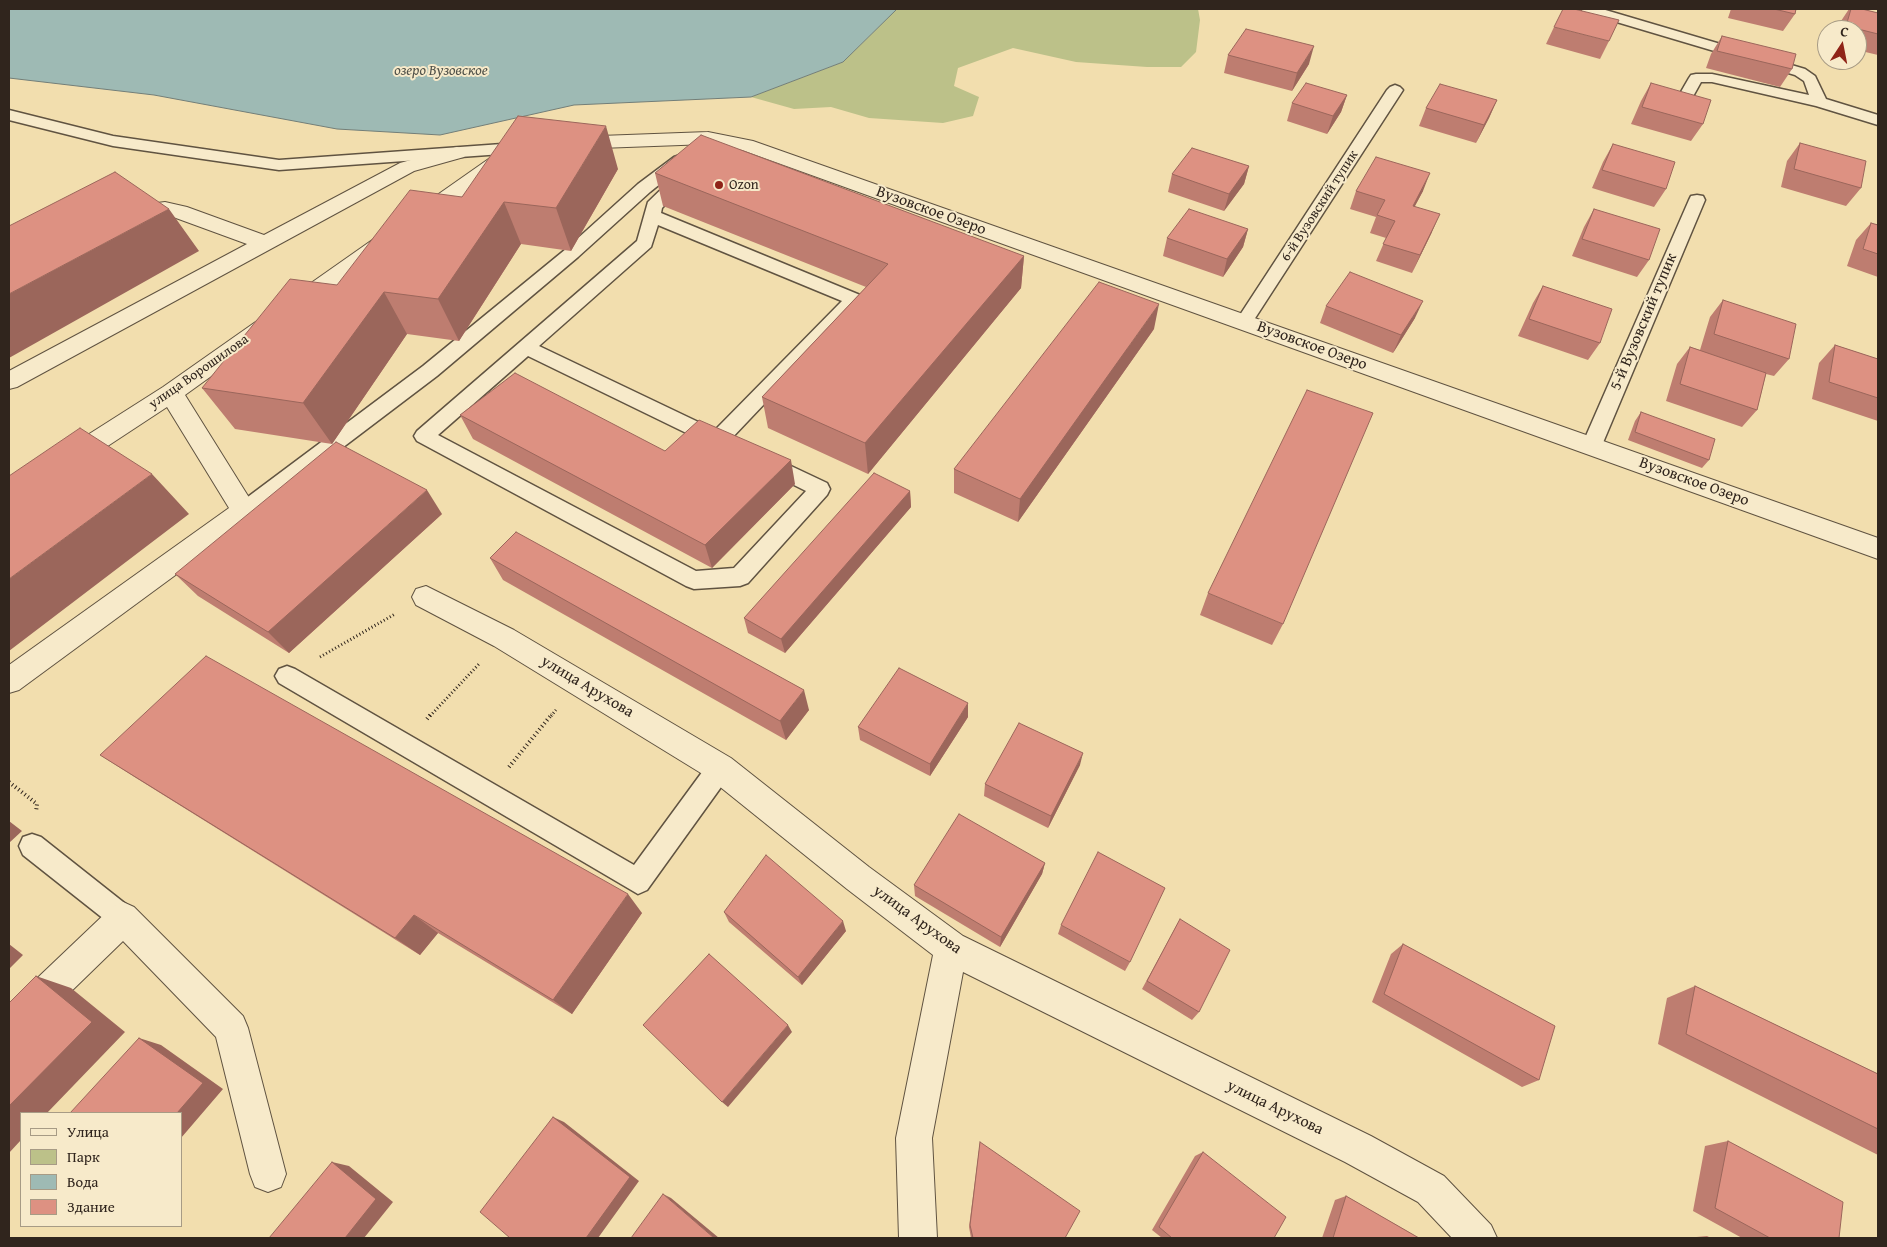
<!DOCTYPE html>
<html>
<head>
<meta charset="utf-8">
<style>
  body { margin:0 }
  #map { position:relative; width:1887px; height:1247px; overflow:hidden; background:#f2deae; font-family:"Gentium Book Plus",serif }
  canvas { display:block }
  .frame { position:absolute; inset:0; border:10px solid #30251d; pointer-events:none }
  .legend { position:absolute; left:20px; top:1112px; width:162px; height:115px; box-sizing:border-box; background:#f7eaca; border:1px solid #a79b85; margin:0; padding:6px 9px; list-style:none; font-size:15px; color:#30251d }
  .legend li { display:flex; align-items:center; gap:10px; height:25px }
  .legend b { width:25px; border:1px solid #a79b85 }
  .north { position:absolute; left:1817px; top:20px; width:50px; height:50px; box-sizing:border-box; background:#f7eaca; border:1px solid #a79b85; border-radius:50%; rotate:11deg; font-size:14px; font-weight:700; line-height:20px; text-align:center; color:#30251d }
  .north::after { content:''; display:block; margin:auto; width:18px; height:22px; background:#8f2418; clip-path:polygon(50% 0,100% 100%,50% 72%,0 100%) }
</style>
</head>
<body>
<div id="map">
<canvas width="1887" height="1247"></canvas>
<div class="frame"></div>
<ul class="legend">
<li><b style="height:6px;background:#f7eaca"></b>Улица</li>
<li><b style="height:14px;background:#bcc189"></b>Парк</li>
<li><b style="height:14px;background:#9ebab4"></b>Вода</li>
<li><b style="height:14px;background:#dd9182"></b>Здание</li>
</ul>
<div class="north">С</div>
</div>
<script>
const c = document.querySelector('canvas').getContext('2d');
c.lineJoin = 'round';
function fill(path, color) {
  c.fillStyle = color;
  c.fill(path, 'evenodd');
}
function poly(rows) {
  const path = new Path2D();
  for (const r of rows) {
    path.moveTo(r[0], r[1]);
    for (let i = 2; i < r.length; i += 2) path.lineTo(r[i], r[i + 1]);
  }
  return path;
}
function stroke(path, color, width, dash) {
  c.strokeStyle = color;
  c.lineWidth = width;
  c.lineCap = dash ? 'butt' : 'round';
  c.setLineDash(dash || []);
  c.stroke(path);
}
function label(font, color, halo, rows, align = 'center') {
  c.font = font + ' "Gentium Book Plus",serif';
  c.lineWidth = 4;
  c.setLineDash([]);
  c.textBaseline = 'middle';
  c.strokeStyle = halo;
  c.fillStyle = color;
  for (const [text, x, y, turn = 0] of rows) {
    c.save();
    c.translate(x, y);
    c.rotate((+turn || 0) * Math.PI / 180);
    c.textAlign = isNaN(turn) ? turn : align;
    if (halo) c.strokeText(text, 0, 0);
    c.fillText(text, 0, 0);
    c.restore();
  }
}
const green = poly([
  [897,9,1198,9,1200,20,1196,52,1181,67,1147,67,1076,62,1013,48,958,68,954,86,979,97,973,116,943,123,869,118,831,107,794,109,751,97,843,62]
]);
const water = poly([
  [9,9,897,9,843,62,751,97,574,105,440,135,337,129,154,95,9,78,9,9]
]);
const pathFar1 = poly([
  [320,657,395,614],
  [430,716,479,664],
  [551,716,556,710]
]);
const path = poly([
  [427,719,431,714],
  [509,767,552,714],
  [9,782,37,804,36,812]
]);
const lane = poly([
  [1581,9,1602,9,1805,69,1815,76,1826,99,1878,115,1878,125,1816,106,1712,82,1701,82,1691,100,1681,100,1678,97,1689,78,1691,75,1696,74,1712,74,1809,95,1804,81,1795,75,1583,12,1581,9],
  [1395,85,1400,87,1403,90,1250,326,1244,328,1238,326,1235,322,1238,318,1387,90,1390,87,1395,85],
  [9,110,113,136,279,160,516,143,522,145,524,148,522,151,516,153,279,170,113,146,9,120,9,110],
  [680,155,686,157,688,160,686,163,650,192,578,257,437,376,251,517,244,519,237,517,234,511,237,505,423,366,566,249,638,184,674,157,680,155],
  [683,173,689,174,691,178,662,208,661,213,860,295,863,299,860,303,730,440,727,446,720,448,713,446,528,356,438,435,696,571,734,568,806,491,760,468,757,463,760,458,767,455,774,458,827,483,830,489,827,495,748,583,740,586,694,589,686,586,417,441,414,436,417,431,637,241,648,202,677,174,683,173],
  [658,225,842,301,715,430,539,346,651,247,658,225],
  [1697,195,1703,196,1705,200,1602,445,1599,450,1592,452,1585,450,1582,445,1689,200,1691,196,1697,195],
  [287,666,295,669,634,865,711,760,720,757,729,760,732,768,729,776,647,890,638,894,279,683,275,676,279,669,287,666],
  [32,834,41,837,132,909,136,918,132,927,123,931,114,927,23,855,19,846,23,837,32,834]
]);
const street = poly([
  [708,132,753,141,1878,538,1878,559,742,150,708,144,573,149,566,147,563,143,566,139,573,137,708,132],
  [457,147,464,149,467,153,464,157,414,171,17,387,9,389,9,371,247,244,165,214,153,216,134,223,127,222,124,217,127,212,141,205,165,202,187,207,264,235,400,163,457,147],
  [507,149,514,151,517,155,514,159,427,222,420,223,413,222,410,217,413,212,500,151,507,149],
  [385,234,392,236,395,241,392,246,185,395,253,504,257,511,253,518,19,690,9,693,9,665,229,508,167,407,18,505,9,508,9,485,163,387,378,236,385,234],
  [426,586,514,630,731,758,869,867,963,936,1371,1136,1444,1176,1491,1225,1497,1238,1452,1238,1418,1202,1345,1162,963,972,932,1138,937,1238,899,1238,896,1138,933,955,847,889,709,778,494,646,416,605,412,597,416,589,426,586],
  [123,902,134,907,243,1016,248,1028,286,1174,281,1187,268,1192,255,1187,250,1174,216,1037,123,941,21,1040,9,1045,9,1005,112,907,123,902]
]);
const wall = poly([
  [1731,9,1796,9,1795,14,1783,31,1728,18],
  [1849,9,1862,9,1878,13,1878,55,1857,50,1857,30,1837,30,1839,24],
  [1554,27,1609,41,1600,59,1546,44],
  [1722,36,1792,69,1780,87,1706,68,1711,54],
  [1228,55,1309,64,1292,91,1224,73],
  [1651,83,1703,124,1691,141,1631,124,1641,101],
  [1347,95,1341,112,1327,134,1287,121,1292,103],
  [1497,100,1489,118,1476,143,1419,126,1426,108],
  [1800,143,1861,188,1846,206,1781,187,1787,161],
  [1613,144,1666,189,1654,207,1592,188,1603,162],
  [1249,166,1244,184,1224,211,1168,192,1172,174],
  [618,169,571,251,521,244,459,341,407,334,332,444,235,429,202,388,337,285,462,197],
  [655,173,1024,256,1021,288,868,474,768,428,762,397,866,287,663,206],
  [1356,191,1423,191,1415,206,1432,232,1412,273,1376,261,1386,238,1370,233,1376,217,1350,209],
  [1594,209,1649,260,1637,277,1572,256,1584,227],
  [1871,223,1878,225,1878,277,1847,266,1856,240],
  [1248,229,1243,247,1223,277,1163,256,1167,238],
  [1543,286,1600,343,1588,360,1518,336,1533,303],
  [1723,300,1789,359,1774,376,1766,374,1757,410,1742,427,1666,401,1677,364,1690,347,1700,350,1710,317],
  [1326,306,1415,318,1393,353,1320,323],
  [1154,329,1018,522,954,493,954,469],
  [1835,345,1878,359,1878,421,1812,399,1819,363],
  [1641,412,1709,460,1702,468,1628,440,1635,421],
  [460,415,665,451,795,484,712,568,473,439],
  [910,491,911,507,785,653,748,633,744,618],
  [442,514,289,653,198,596,175,574],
  [490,558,809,710,786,740,503,580],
  [1208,593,1283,624,1272,645,1200,615],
  [968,717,930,776,860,740,858,727],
  [100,755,642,913,572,1014,438,933,420,955,136,778],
  [1080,765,1048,828,984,796,985,784],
  [1045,863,1042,874,1000,947,915,896,914,885],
  [724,912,846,931,802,985,729,922],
  [1180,919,1199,1012,1192,1020,1142,989],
  [1061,925,1130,962,1125,971,1058,934],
  [1403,944,1539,1080,1522,1087,1372,1002,1391,954],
  [1695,986,1878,1074,1878,1155,1658,1044,1667,998],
  [1728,1141,1839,1238,1742,1238,1693,1211,1705,1146],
  [980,1142,1065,1238,971,1238,969,1227],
  [1203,1152,1274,1238,1162,1238,1152,1230,1195,1156],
  [1346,1196,1419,1238,1322,1238,1335,1200],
  [1707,1236,1711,1238,1686,1238]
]);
const shadedWall = poly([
  [1314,46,1309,64,1292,91,1297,73],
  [1347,95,1341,112,1327,134,1333,116],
  [1497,100,1489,118,1476,143,1484,125],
  [606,126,618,169,571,251,556,208],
  [1249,166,1244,184,1224,211,1229,194],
  [1430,173,1423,191,1405,224,1413,206],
  [504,202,521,244,459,341,438,299],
  [169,209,199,251,9,358,9,294],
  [1440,214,1432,232,1412,273,1420,255],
  [1248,229,1243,247,1223,277,1227,259],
  [1024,256,1021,288,868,474,865,443],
  [384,292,407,334,332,444,303,403],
  [1423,301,1415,318,1393,353,1401,335],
  [1159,304,1154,329,1018,522,1020,499],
  [791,460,795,484,712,568,705,545],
  [152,474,189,514,9,651,9,579],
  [427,490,442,514,289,653,268,632],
  [910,491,911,507,785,653,781,639],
  [804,690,809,710,786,740,780,721],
  [968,703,968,717,930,776,930,764],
  [1083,753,1080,765,1048,828,1051,816],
  [9,821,22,831,9,843],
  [1045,863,1042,874,1000,947,1001,937],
  [628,894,642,913,572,1014,553,1000],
  [414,915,438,933,420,955,395,938],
  [843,921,846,931,802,985,798,977],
  [9,944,23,955,9,969],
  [36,976,71,988,125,1032,47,1113,21,1113,21,1140,9,1153,9,1106],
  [788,1025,792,1032,728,1107,722,1102],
  [139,1038,161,1045,223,1089,181,1138,181,1113,177,1113],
  [553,1117,564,1122,639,1181,598,1238,586,1238],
  [332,1162,349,1166,393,1202,364,1238,345,1238],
  [663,1194,671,1198,719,1238,714,1238]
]);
const building = poly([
  [1563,9,1574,9,1619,20,1609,41,1554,27,1563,9],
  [1774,9,1796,9,1795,14,1774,9],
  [1851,9,1862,9,1878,13,1878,34,1846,26,1851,9],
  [1246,29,1314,46,1297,73,1228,55,1246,29],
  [1722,36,1796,54,1792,69,1717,51,1722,36],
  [1306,83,1347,95,1333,116,1292,103,1306,83],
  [1651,83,1711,100,1703,124,1642,107,1651,83],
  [1440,84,1497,100,1484,125,1426,108,1440,84],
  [518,116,606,126,556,208,504,202,438,299,384,292,303,403,202,388,290,279,337,285,410,190,462,197,518,116],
  [701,135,1024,256,865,443,762,397,888,264,655,173,701,135],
  [1800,143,1866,161,1861,188,1794,169,1800,143],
  [1613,144,1675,162,1666,189,1602,170,1613,144],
  [1192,148,1249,166,1229,194,1172,174,1192,148],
  [1376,157,1430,173,1413,206,1440,214,1420,255,1383,244,1395,221,1377,215,1385,200,1356,191,1376,157],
  [115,172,169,209,9,294,9,226,115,172],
  [1189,209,1248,229,1227,259,1167,238,1189,209],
  [1594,209,1660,229,1649,260,1582,239,1594,209],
  [1871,223,1878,225,1878,254,1863,249,1871,223],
  [1350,272,1423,301,1401,335,1326,306,1350,272],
  [1099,282,1159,304,1020,499,954,469,1099,282],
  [1543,286,1612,309,1600,343,1529,319,1543,286],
  [1723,300,1796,324,1789,359,1714,334,1723,300],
  [1835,345,1878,359,1878,398,1829,382,1835,345],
  [1690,347,1766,373,1757,410,1680,384,1690,347],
  [515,373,665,451,699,420,791,460,705,545,460,415,515,373],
  [1307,390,1373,413,1283,624,1208,593,1307,390],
  [1641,412,1715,439,1709,460,1635,432,1641,412],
  [80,428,152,474,9,579,9,476,80,428],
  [336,442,427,490,268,632,175,574,336,442],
  [874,473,910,491,781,639,744,618,874,473],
  [516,532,804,690,780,721,490,558,516,532],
  [206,656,628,894,553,1000,414,915,395,938,100,755,206,656],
  [899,668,968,703,930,764,858,727,899,668],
  [1019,723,1083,753,1051,816,985,784,1019,723],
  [959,814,1045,863,1001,937,914,885,959,814],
  [1098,852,1165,888,1130,962,1061,925,1098,852],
  [766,855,843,921,798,977,724,912,766,855],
  [1180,919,1230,950,1199,1012,1147,981,1180,919],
  [1403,944,1555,1026,1539,1080,1384,994,1403,944],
  [709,954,788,1025,722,1102,643,1025,709,954],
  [36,976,92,1022,9,1106,9,1003,36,976],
  [1695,986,1878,1074,1878,1129,1686,1034,1695,986],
  [139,1038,203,1083,177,1113,70,1113,139,1038],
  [553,1117,630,1177,586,1238,510,1238,480,1212,553,1117],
  [1728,1141,1843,1202,1839,1238,1770,1238,1715,1208,1728,1141],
  [980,1142,1080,1211,1065,1238,973,1238,970,1225,980,1142],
  [1203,1152,1286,1217,1274,1238,1172,1238,1159,1227,1203,1152],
  [332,1162,376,1199,345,1238,269,1238,332,1162],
  [663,1194,714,1238,631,1238,663,1194],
  [1346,1196,1419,1238,1333,1238,1346,1196]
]);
const markers = [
  [719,185,5,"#8f2418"]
];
const farPoinames = [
  ["Ozon",729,185]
];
const farStreetnames = [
  ["6-й Вузовский тупик",1320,206,-57],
  ["улица Ворошилова",199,372,-35]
];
const farWaternames = [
  ["озеро Вузовское",441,71]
];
const streetNames = [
  ["Вузовское Озеро",931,211,20],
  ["5-й Вузовский тупик",1644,322,-67],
  ["Вузовское Озеро",1312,346,20],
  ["Вузовское Озеро",1694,482,20],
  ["улица Арухова",587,687,31],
  ["улица Арухова",917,920,36],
  ["улица Арухова",1275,1108,26]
];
fill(green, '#bcc189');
fill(water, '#9ebab4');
stroke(water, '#727e78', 1);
stroke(lane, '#605341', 3);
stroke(street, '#605341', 2);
stroke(pathFar1, '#30251d', 3, [1, 2.5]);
stroke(path, '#30251d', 4, [1, 3]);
fill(lane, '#f7eaca');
fill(street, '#f7eaca');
fill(wall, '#be7d70');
fill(shadedWall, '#9b665b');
fill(building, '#dd9182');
stroke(building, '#9b665b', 1);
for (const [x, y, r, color] of markers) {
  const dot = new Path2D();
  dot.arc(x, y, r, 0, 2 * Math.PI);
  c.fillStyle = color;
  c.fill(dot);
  stroke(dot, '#f7eaca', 2);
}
label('14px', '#30251d', '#f7eaca', farPoinames, 'left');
label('14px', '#30251d', '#f7eaca', farStreetnames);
label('italic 15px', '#51524a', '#f7eaca', farWaternames);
label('16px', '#30251d', '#f7eaca', streetNames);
</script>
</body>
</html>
